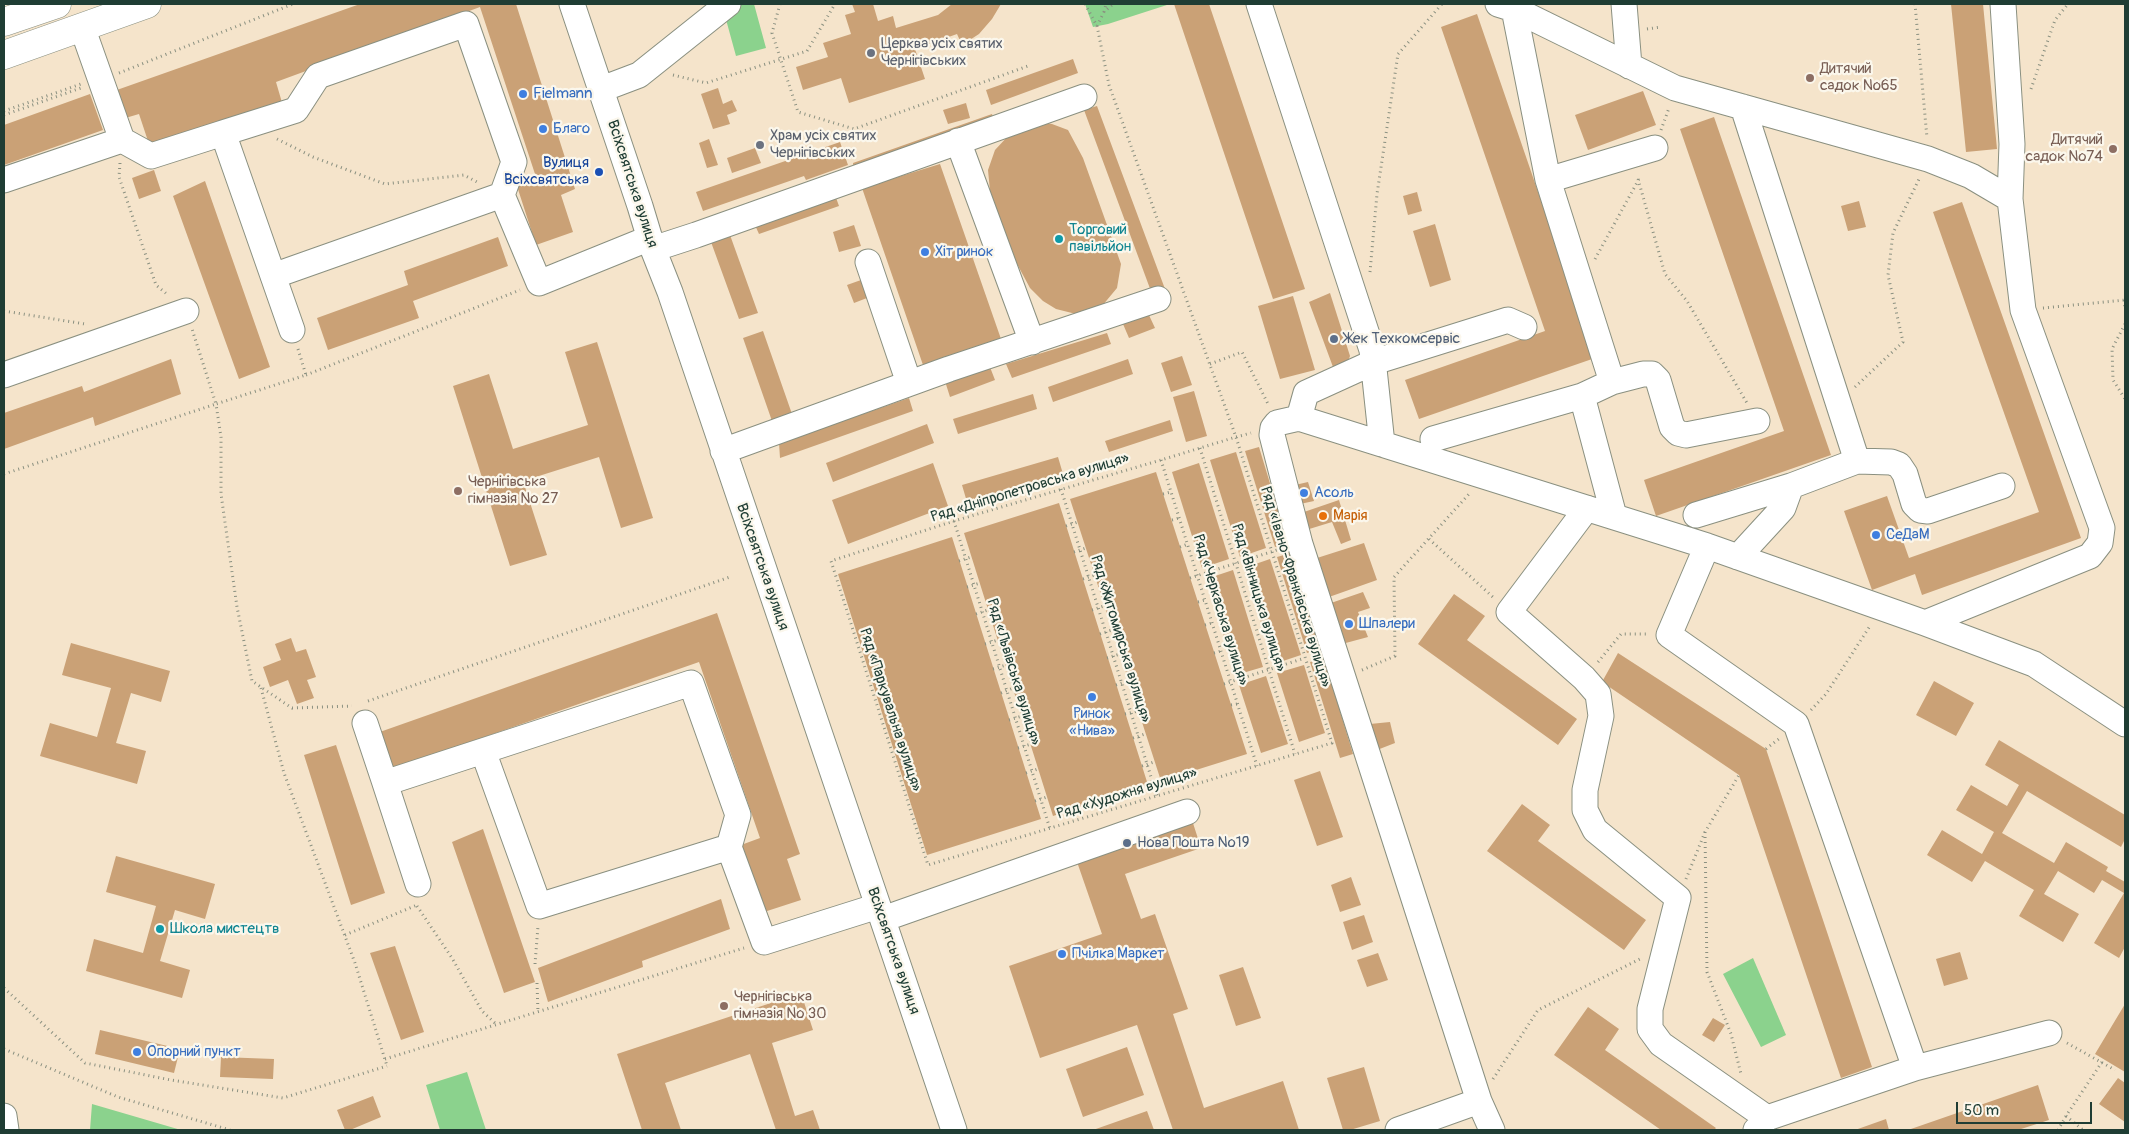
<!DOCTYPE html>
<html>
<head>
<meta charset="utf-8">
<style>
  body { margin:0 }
  #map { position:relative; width:2129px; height:1134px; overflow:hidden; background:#f5e4cb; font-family:Pangolin,sans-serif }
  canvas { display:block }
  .frame { position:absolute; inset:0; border:5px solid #1f3d34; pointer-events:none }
  .scale { position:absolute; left:1956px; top:1102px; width:136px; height:22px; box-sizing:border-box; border:2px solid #1f3d34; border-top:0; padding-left:6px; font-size:15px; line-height:18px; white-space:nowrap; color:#1f3d34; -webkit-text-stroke:4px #fbf7ec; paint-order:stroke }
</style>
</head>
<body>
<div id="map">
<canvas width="2129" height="1134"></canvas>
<div class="frame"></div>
<div class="scale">50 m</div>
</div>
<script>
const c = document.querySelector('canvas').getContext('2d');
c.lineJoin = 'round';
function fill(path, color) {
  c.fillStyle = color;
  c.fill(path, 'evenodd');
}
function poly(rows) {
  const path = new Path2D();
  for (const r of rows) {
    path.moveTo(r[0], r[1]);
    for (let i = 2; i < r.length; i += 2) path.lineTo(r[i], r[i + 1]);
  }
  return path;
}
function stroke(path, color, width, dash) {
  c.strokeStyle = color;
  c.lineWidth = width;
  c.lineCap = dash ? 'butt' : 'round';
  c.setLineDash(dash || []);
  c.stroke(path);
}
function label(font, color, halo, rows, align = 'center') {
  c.font = font + ' Pangolin,sans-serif';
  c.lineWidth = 4.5;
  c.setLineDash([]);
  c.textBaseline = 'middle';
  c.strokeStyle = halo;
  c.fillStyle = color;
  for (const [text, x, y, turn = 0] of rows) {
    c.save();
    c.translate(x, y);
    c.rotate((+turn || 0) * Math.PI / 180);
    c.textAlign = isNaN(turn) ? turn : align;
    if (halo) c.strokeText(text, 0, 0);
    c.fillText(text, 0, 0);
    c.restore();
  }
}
const green = poly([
  [728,4,754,4,766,48,736,56,722,5],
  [1085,4,1170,4,1108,24,1093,27],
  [1753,958,1786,1035,1761,1047,1723,974],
  [467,1072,486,1130,440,1130,426,1085],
  [92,1104,181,1130,90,1130]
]);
const building = poly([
  [360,4,516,4,575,189,561,195,573,232,536,245,515,180,535,174,480,7,276,82,283,106,151,150,139,114,122,119,114,91],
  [852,4,873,4,878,21,893,16,896,28,938,15,952,4,1001,4,992,19,979,34,962,45,957,34,915,49,925,79,849,103,841,78,803,90,796,67,828,57,823,43,851,34,845,15,855,12],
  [1174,4,1209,4,1305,289,1273,299],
  [1951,4,1983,4,1997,149,1966,152],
  [1477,14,1595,358,1419,419,1405,380,1545,331,1441,27],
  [1073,59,1078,73,991,105,986,90],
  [718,88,723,104,732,100,737,111,727,115,730,124,713,129,701,94],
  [1643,91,1656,125,1588,150,1575,115],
  [90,94,103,130,4,165,4,125],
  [966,103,970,118,948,124,943,110],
  [1097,106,1165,289,1152,294,1084,110],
  [992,114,995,123,854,172,853,163],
  [1714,117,1831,455,1656,516,1644,480,1784,431,1680,129],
  [1039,122,1052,124,1068,130,1083,158,1121,264,1117,288,1102,306,1076,314,1056,309,1043,301,1030,288,1016,262,990,191,988,170,995,150,1009,135],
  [709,139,718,165,707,168,699,143],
  [840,142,848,165,806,180,804,176,703,211,696,192],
  [755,148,761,163,732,173,727,158],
  [940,164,1001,339,923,365,862,188],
  [154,170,161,191,139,199,132,178],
  [205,181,270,367,239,379,173,196],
  [1417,192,1422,211,1408,215,1403,196],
  [835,195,839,206,759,234,754,223],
  [1859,201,1866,227,1848,231,1841,206],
  [1962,202,2081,538,1922,595,1915,574,1872,590,1844,511,1887,496,1909,558,2039,512,1933,212],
  [1435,224,1451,280,1430,287,1413,231],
  [854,225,861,246,839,252,833,232],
  [730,235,758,313,739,319,711,242],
  [498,237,508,266,413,301,419,318,328,350,317,318,408,285,404,271],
  [861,280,867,298,854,303,847,285],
  [1330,293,1350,356,1347,364,1333,367,1309,302],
  [1293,296,1315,370,1280,379,1258,306],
  [1148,313,1155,328,1129,338,1123,324],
  [763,331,792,414,772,421,743,338],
  [1107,333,1111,344,1012,378,1006,364],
  [597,342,653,518,621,528,599,457,523,481,547,555,510,566,453,386,489,374,513,449,588,425,565,352],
  [1182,356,1192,385,1171,392,1161,363],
  [171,359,181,394,95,426,93,417,4,449,4,413,82,386,84,392],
  [1128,359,1133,374,1053,402,1048,387],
  [988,362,995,380,950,397,944,378],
  [1194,391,1207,436,1186,442,1173,397],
  [1033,394,1037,409,958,434,953,419],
  [909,398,913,411,780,458,779,443],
  [1170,420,1173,431,1109,452,1105,441],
  [927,424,934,443,833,482,826,463],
  [1259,447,1288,543,1275,547,1245,451],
  [1236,452,1266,548,1240,557,1210,460],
  [1058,457,1063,474,967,502,962,485],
  [933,463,948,506,848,544,832,500],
  [1199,463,1229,559,1202,568,1172,472],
  [1156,472,1247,754,1161,781,1070,499],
  [1308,482,1314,501,1300,504,1295,485],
  [1339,500,1351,540,1341,544,1332,522,1306,530,1301,513],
  [1059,503,1148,785,1053,816,964,533],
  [952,537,1041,819,927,855,838,574],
  [1364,543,1377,580,1329,597,1317,558],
  [1291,553,1321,649,1307,653,1277,557],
  [1270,559,1301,655,1274,664,1244,568],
  [1233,570,1263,667,1236,675,1206,579],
  [1363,592,1370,608,1358,612,1368,637,1342,644,1328,604],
  [1454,594,1485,616,1467,640,1577,719,1558,745,1418,644],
  [717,613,800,854,787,859,801,900,764,912,741,845,760,838,699,662,390,770,377,733],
  [291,638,296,652,306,649,316,677,307,680,314,698,297,704,288,680,270,687,263,667,281,660,275,644],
  [71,643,170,671,161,702,131,693,116,743,146,751,137,784,40,756,50,723,97,737,111,688,62,675],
  [1618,653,1766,749,1872,1067,1841,1078,1739,775,1602,682],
  [1324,658,1353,754,1340,758,1310,662],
  [1304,665,1325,733,1299,742,1277,673],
  [1266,676,1288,744,1261,753,1239,685],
  [1934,681,1974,703,1956,736,1916,715],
  [1390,722,1395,743,1377,750,1370,724],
  [1999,740,2125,815,2125,839,2121,847,2027,791,2002,833,2054,863,2066,842,2108,867,2106,871,2125,882,2125,947,2119,958,2094,943,2124,893,2102,880,2094,893,2058,871,2044,894,2079,914,2063,942,2019,916,2034,890,1985,861,1972,882,1927,855,1942,830,1982,854,1994,832,1956,810,1971,785,2007,806,2019,785,1985,765],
  [336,745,385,893,351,905,304,755],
  [1320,771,1343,837,1317,846,1294,780],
  [1522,804,1550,825,1538,841,1646,920,1624,950,1487,851],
  [1192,820,1201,848,1125,874,1141,919,1155,914,1188,1009,1173,1014,1204,1108,1283,1081,1299,1130,1173,1130,1137,1025,1040,1058,1009,966,1102,934,1076,859],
  [483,829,535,982,504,993,452,842],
  [116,856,215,884,205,919,175,910,160,961,190,970,182,998,86,971,94,939,143,953,156,906,106,892],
  [1351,877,1361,905,1340,912,1331,885],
  [721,899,730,929,642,961,643,967,548,1002,538,968],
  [1364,915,1373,942,1352,950,1343,922],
  [395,946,424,1032,401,1040,370,953],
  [1960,952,1968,979,1944,986,1936,959],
  [1378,953,1388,980,1367,987,1357,960],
  [1243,967,1261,1018,1236,1026,1219,975],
  [801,993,813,1030,772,1043,795,1116,813,1110,820,1130,776,1130,750,1054,665,1083,681,1130,642,1130,617,1054],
  [2125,1004,2125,1072,2095,1054],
  [1588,1007,1619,1029,1605,1050,1716,1128,1714,1130,1661,1130,1554,1055],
  [1713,1018,1725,1025,1714,1042,1702,1035],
  [100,1030,180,1049,174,1073,95,1054],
  [1127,1047,1144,1095,1083,1117,1066,1069],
  [221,1057,274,1059,273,1079,220,1077],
  [1364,1067,1380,1121,1350,1130,1343,1130,1327,1078],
  [2118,1078,2125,1083,2125,1122,2099,1104],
  [2038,1085,2049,1120,2018,1130,1908,1130],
  [373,1096,381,1117,350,1130,345,1130,337,1110],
  [1147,1111,1154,1130,1093,1130],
  [1886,1119,1889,1130,1855,1130]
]);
const path = poly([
  [780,4,772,33,798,112,854,129,1028,66],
  [1085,4,1097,26,1109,85,1236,437,1332,743,928,865,831,561,954,521,1161,460,1236,437,1251,433],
  [1915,4,1927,138],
  [1104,12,1106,4],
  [1097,26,1104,12,1113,4],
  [1647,29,1661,27],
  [119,73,293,4],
  [673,75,706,83,807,51,835,4],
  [2031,89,2055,20,2068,4],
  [4,111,81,84],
  [4,115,81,88],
  [1661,130,1669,108],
  [277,139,313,157,385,184,464,175,477,182],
  [120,163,119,177,156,285,168,295],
  [1638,179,1665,274,1687,301,1747,403],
  [1595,259,1639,179],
  [1370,272,1377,194,1398,54,1442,4],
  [2124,300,2125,309],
  [2043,308,2125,300],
  [4,311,85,324],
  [2125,324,2112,349,2113,380,2125,399],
  [298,349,306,375,216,404,221,437,221,494,237,607,252,681,292,708,352,706],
  [1210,364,1242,352,1269,406],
  [306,375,520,290],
  [1855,387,1903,342,1888,275,1893,233,1920,177],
  [1200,448,1295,754],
  [1161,460,1257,766],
  [4,474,216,404,192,329],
  [1061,489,1157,796],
  [1163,494,1171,492],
  [1172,520,1179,518],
  [954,521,1050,829],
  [1066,526,1078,522],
  [1429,539,1494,598],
  [1180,547,1188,544],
  [1074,552,1086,548],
  [959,561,971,557],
  [1190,578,1280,549],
  [1083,579,1095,575],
  [967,587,980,583],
  [1198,602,1205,600],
  [1092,610,1104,606],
  [976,614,988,610],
  [1205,625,1212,623],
  [1100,634,1112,630],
  [985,644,998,640],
  [1214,653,1221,651],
  [1107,658,1120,654],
  [1598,662,1621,634,1648,634],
  [993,669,1006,665],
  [1362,670,1395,656,1394,577,1469,494],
  [1224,684,1305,658],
  [1116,685,1128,681],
  [261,688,284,773,355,963,387,1066],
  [1001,693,1013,688],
  [368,701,730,577],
  [1231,705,1237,704],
  [1811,710,1826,694,1870,626],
  [1125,714,1138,711],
  [1009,720,1022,716],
  [1133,738,1145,734],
  [1018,748,1031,744],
  [1766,749,1780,738],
  [1142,766,1154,762],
  [1026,773,1038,769],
  [1035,801,1047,797],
  [1705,832,1707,972,1731,1034,1741,1074],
  [1686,879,1705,832,1739,775],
  [417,906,452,958,482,1011,497,1025],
  [345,935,417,905],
  [535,964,538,926],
  [537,983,538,1013],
  [4,988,85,1063,171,1080,283,1098,387,1066],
  [2067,1043,2115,1070],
  [4,1049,118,1097,230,1130],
  [385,1059,744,948],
  [1493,1079,1538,1010,1640,959],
  [2066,1116,2083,1130],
  [2058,1130,2066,1116,2102,1062]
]);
const minor = poly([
  [572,4,640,206,653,249,670,292,954,1130],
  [1259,4,1372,350,1382,444],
  [1498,4,1514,9,1675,88,1928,159,1971,176,2010,199,2023,310,2102,528,2100,543,2090,556,1925,623],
  [1624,4,1629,66],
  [2003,4,2012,144,2010,199],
  [602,89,639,75,728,4],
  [223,133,296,110,318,76,466,24,514,162,502,195,539,283,650,238],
  [122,140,151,156,223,133,292,330],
  [958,141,1032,342],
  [4,180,122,140,82,27],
  [1548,180,1655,148],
  [653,249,696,235,1084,97],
  [868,262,909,383],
  [273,276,502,195],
  [4,375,186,311],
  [1612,382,1643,374,1652,374,1658,380,1672,427,1678,433,1686,435,1757,421],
  [1582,396,1614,516],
  [1299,418,1306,393,1374,362,1508,320,1524,327],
  [1433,439,1582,396,1612,382,1548,180,1514,9],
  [723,451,949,369,1158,299],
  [1857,461,1891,462,1899,465,1905,474,1914,504,1920,510,1928,511,2002,486],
  [1587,508,1509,612,1584,678,1598,694,1601,716,1585,790,1585,810,1595,830,1678,898,1650,1009,1650,1029,1661,1044,1767,1118,1756,1130],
  [1696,515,1791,486,1857,461,1743,107],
  [1707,546,1669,635,1796,724,1915,1068],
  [1738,557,1783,508,1791,486],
  [365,723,385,783,691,683,738,815,729,847,764,942,878,906],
  [483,751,539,906,729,847],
  [385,783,418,884],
  [883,919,1187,812],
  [1479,1101,1492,1130],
  [4,1116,6,1130],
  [1767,1118,1915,1068,2049,1033],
  [1398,1130,1479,1101,1300,544,1272,435,1273,428,1277,423,1299,418,1707,546,1925,623,2034,664,2125,724]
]);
const major = poly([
  [4,22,57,4],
  [4,55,147,4]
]);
const markers = [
  [871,53,5,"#6b7280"],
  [1810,78,5,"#8d6e63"],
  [523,94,5,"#3f7fe0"],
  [543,129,5,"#3f7fe0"],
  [760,145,5,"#6b7280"],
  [2113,149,5,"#8d6e63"],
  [599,172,5,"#1a4fb4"],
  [1059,239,5,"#0f9aa8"],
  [925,252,5,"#3f7fe0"],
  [1334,339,5,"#5c6f8a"],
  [458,491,5,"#8d6e63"],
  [1304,493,5,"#3f7fe0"],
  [1323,516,5,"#e8710a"],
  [1876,535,5,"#3f7fe0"],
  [1349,624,5,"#3f7fe0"],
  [1092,697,5,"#3f7fe0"],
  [1127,843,5,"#5c6f8a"],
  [160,929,5,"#0f9aa8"],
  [1062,954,5,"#3f7fe0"],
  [724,1006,5,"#8d6e63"],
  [137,1052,5,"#3f7fe0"]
];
const worshipNames = [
  ["Церква усіх святих",881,44],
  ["Чернігівських",881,61],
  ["Храм усіх святих",770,136],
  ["Чернігівських",770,153]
];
const educationNames = [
  ["Дитячий",1820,69],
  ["садок №65",1820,86],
  ["Дитячий",2103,140,"right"],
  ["садок №74",2103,157,"right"],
  ["Чернігівська",468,482],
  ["гімназія № 27",468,499],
  ["Чернігівська",734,997],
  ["гімназія № 30",734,1014]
];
const shopNames = [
  ["Fielmann",533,94],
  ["Благо",553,129],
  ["Хіт ринок",935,252],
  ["Асоль",1314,493],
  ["СеДаМ",1886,535],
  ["Шпалери",1359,624],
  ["Ринок",1092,714,"center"],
  ["«Нива»",1092,731,"center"],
  ["Пчілка Маркет",1072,954],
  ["Опорний пункт",147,1052]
];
const transitNames = [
  ["Вулиця",589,163],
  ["Всіхсвятська",589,180]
];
const streetNames = [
  ["Всіхсвятська вулиця",632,184,72],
  ["Ряд «Дніпропетровська вулиця»",1030,488,-17],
  ["Всіхсвятська вулиця",762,567,71],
  ["Ряд «Івано-Франківська вулиця»",1295,587,73],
  ["Ряд «Вінницька вулиця»",1258,598,73],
  ["Ряд «Черкаська вулиця»",1220,610,73],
  ["Ряд «Житомирська вулиця»",1120,639,73],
  ["Ряд «Львівська вулиця»",1013,672,73],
  ["Ряд «Паркувальна вулиця»",890,710,72],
  ["Ряд «Художня вулиця»",1127,794,-17],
  ["Всіхсвятська вулиця",893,951,71]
];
const cultureNames = [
  ["Торговий",1069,230],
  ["павільйон",1069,247],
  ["Школа мистецтв",170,929]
];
const serviceNames = [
  ["Жек Техкомсервіс",1344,339],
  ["Нова Пошта №19",1137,843]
];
const foodNames = [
  ["Марія",1333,516]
];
fill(green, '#8bd28d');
fill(building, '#caa176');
stroke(minor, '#8a9080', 27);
stroke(major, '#8a9080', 29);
stroke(path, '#8a9080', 3, [1, 4]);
stroke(minor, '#fff', 25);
stroke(major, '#fff', 28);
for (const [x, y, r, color] of markers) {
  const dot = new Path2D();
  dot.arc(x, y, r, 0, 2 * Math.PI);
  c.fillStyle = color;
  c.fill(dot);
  stroke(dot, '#fbf7ec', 2);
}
label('15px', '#5b616d', '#fbf7ec', worshipNames, 'left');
label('15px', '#785e54', '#fbf7ec', educationNames, 'left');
label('15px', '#366cbe', '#fbf7ec', shopNames, 'left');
label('15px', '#164399', '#fbf7ec', transitNames, 'right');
label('15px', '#1f3d34', '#fbf7ec', streetNames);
label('15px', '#0d838f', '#fbf7ec', cultureNames, 'left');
label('15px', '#4e5e75', '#fbf7ec', serviceNames, 'left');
label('15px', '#c56008', '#fbf7ec', foodNames, 'left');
</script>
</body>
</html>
